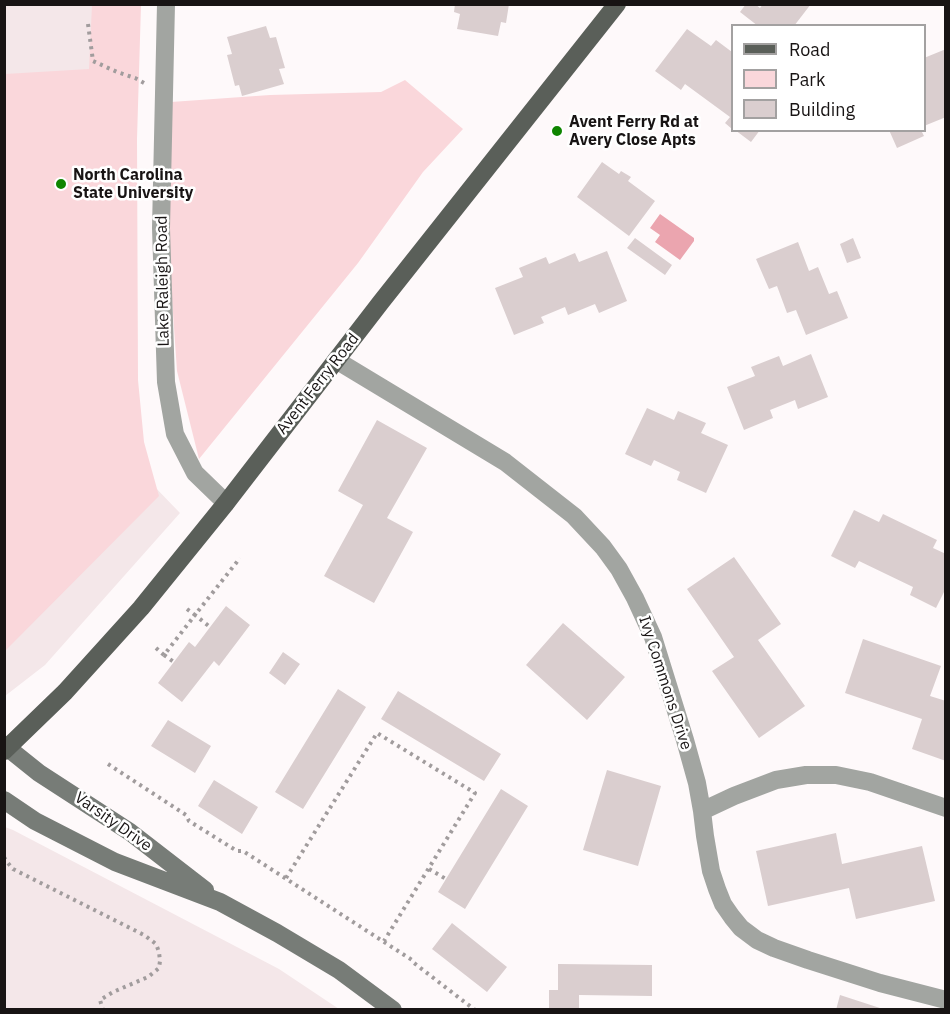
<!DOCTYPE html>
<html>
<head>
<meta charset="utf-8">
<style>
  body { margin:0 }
  #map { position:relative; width:950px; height:1014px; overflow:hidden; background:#fef9fa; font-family:"IBM Plex Sans",sans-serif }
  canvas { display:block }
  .frame { position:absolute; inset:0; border:6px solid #181414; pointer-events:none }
  .legend { position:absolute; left:731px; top:24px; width:195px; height:108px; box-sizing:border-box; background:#fff; border:2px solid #a3a1a1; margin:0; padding:8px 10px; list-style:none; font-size:18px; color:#181414 }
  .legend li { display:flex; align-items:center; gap:12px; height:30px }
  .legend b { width:30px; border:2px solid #a3a1a1 }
</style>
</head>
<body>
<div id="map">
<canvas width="950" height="1014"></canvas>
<div class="frame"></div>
<ul class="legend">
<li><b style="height:8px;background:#5a5f59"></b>Road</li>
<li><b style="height:16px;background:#fad7db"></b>Park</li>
<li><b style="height:16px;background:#dacecf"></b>Building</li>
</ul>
</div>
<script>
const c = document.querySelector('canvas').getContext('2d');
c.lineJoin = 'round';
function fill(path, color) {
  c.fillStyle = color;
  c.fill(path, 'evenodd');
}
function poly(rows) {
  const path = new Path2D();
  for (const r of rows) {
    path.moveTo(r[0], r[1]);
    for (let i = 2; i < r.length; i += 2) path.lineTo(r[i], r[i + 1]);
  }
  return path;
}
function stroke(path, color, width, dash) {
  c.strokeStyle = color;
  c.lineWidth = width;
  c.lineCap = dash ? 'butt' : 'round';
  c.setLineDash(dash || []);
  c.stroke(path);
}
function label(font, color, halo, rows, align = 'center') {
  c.font = font + ' "IBM Plex Sans",sans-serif';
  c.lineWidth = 5;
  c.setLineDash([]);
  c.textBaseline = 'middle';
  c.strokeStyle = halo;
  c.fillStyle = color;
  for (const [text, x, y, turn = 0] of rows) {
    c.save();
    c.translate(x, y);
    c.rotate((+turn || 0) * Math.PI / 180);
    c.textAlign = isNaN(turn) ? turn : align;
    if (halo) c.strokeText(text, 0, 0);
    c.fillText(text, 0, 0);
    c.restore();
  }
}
const built = poly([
  [5,5,126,5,122,453,180,513,45,665,5,696],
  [5,827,13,830,279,969,339,1009,5,1009]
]);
const green = poly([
  [92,5,141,5,137,139,138,380,144,442,159,496,5,651,5,74,89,69],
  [405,80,463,129,423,172,358,263,199,459,177,371,169,255,171,102,270,95,381,92]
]);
const water = poly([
  [660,214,694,238,694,241,680,260,655,242,660,235,650,228]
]);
const building = poly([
  [455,4,509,4,506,23,501,22,498,36,457,29,460,14,454,12],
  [746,4,755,4,760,8,763,4,811,4,794,26,758,26,740,12],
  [266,26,270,38,276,37,285,68,279,69,284,84,242,96,239,85,235,86,227,55,232,54,227,37],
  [687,29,711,46,716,40,732,52,732,129,725,123,730,117,685,84,681,90,655,71],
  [946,49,946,107,944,107,946,117,924,126,924,58],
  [735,130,760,130,751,142],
  [889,130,921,130,924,136,897,148],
  [602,162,619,174,621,171,631,177,628,181,655,201,629,236,577,197],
  [635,238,672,265,665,275,627,248],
  [853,238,861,258,847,263,840,244],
  [798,242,809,271,818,267,829,294,837,291,848,318,806,335,796,310,787,313,777,286,769,289,756,259],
  [607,251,627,301,599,313,595,304,568,315,565,307,541,317,544,323,514,335,495,288,523,277,519,268,546,257,549,264,575,253,579,262],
  [811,354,828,397,798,409,795,400,770,410,773,418,744,430,727,387,755,376,751,367,779,356,783,366],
  [647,408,674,420,678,411,706,423,701,433,728,445,706,493,677,480,680,472,654,460,651,466,625,454],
  [377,420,427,448,387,518,413,532,374,603,324,576,363,505,338,491],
  [854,510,879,522,883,514,937,540,933,548,946,554,946,588,936,608,910,595,913,587,859,561,855,568,831,556],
  [734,557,781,624,758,640,805,706,759,738,712,671,734,657,687,589],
  [226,606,250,625,219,666,214,661,182,702,158,683,189,642,195,647],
  [563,623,625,677,587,720,526,665],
  [863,639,941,666,930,696,946,701,946,761,912,749,922,719,845,693],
  [283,652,300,664,285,685,269,673],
  [338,689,366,707,303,809,275,792],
  [398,691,501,754,484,781,381,719],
  [168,720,211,746,195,773,151,746],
  [607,770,661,786,638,866,583,850],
  [214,780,258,807,242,834,198,806],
  [501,789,528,806,465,909,438,892],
  [836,833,842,864,922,846,935,901,856,919,849,888,768,906,756,851],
  [452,923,507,967,487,992,432,949],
  [558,964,652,965,652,996,579,995,579,1010,549,1010,549,990,558,990],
  [840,995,883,1009,883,1010,836,1010]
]);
const path = poly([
  [88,24,93,61,117,72,135,78,144,83],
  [187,609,195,615,240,558],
  [156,648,164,655,195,615,210,627],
  [164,655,174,662],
  [108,764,186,815,189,821,237,851,243,851,412,960,414,963,475,1010],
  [4,857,7,862,13,869,144,935,156,944,159,952,160,961,159,968,148,977,113,992,100,1000,103,1010],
  [429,869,446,879],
  [286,878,377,733,475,793,384,941]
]);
const street = poly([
  [166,4,161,228,166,382,175,434,195,473,226,503],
  [336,360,505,462,574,516,603,547,619,569,635,598,653,637,685,740,697,783,702,811,705,836,711,871,717,889,723,904,732,917,741,928,757,940,774,948,808,960,880,983,946,1000],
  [702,811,734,796,776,780,806,775,836,775,870,782,946,808]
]);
const secondary = poly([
  [4,745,39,773,130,832,205,890],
  [4,800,35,821,115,862,220,902,277,933,339,970,393,1010]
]);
const primary = poly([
  [4,751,65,692,141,608,226,503,381,302,617,4]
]);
const markers = [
  [557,131,6,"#0f8500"],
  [61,184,6,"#0f8500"]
];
const poiNames = [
  ["Avent Ferry Rd at",569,122],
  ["Avery Close Apts",569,140],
  ["North Carolina",73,175],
  ["State University",73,193]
];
const streetNames = [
  ["Lake Raleigh Road",163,281,-91],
  ["Avent Ferry Road",318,384,-52],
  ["Ivy Commons Drive",665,683,72],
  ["Varsity Drive",113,822,35]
];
fill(built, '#f4e7e9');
fill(green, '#fad7db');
fill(water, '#eba5af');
fill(building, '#dacecf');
stroke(path, '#a19c9d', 4, [3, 4.5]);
stroke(street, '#a2a5a1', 18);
stroke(secondary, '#777c77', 18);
stroke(primary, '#5a5f59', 18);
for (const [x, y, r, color] of markers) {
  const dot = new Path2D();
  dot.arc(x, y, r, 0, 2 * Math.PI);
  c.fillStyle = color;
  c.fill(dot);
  stroke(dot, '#fff', 2);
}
label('bold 16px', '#181414', '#fff', poiNames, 'left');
label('16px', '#181414', '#fff', streetNames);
</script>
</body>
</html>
